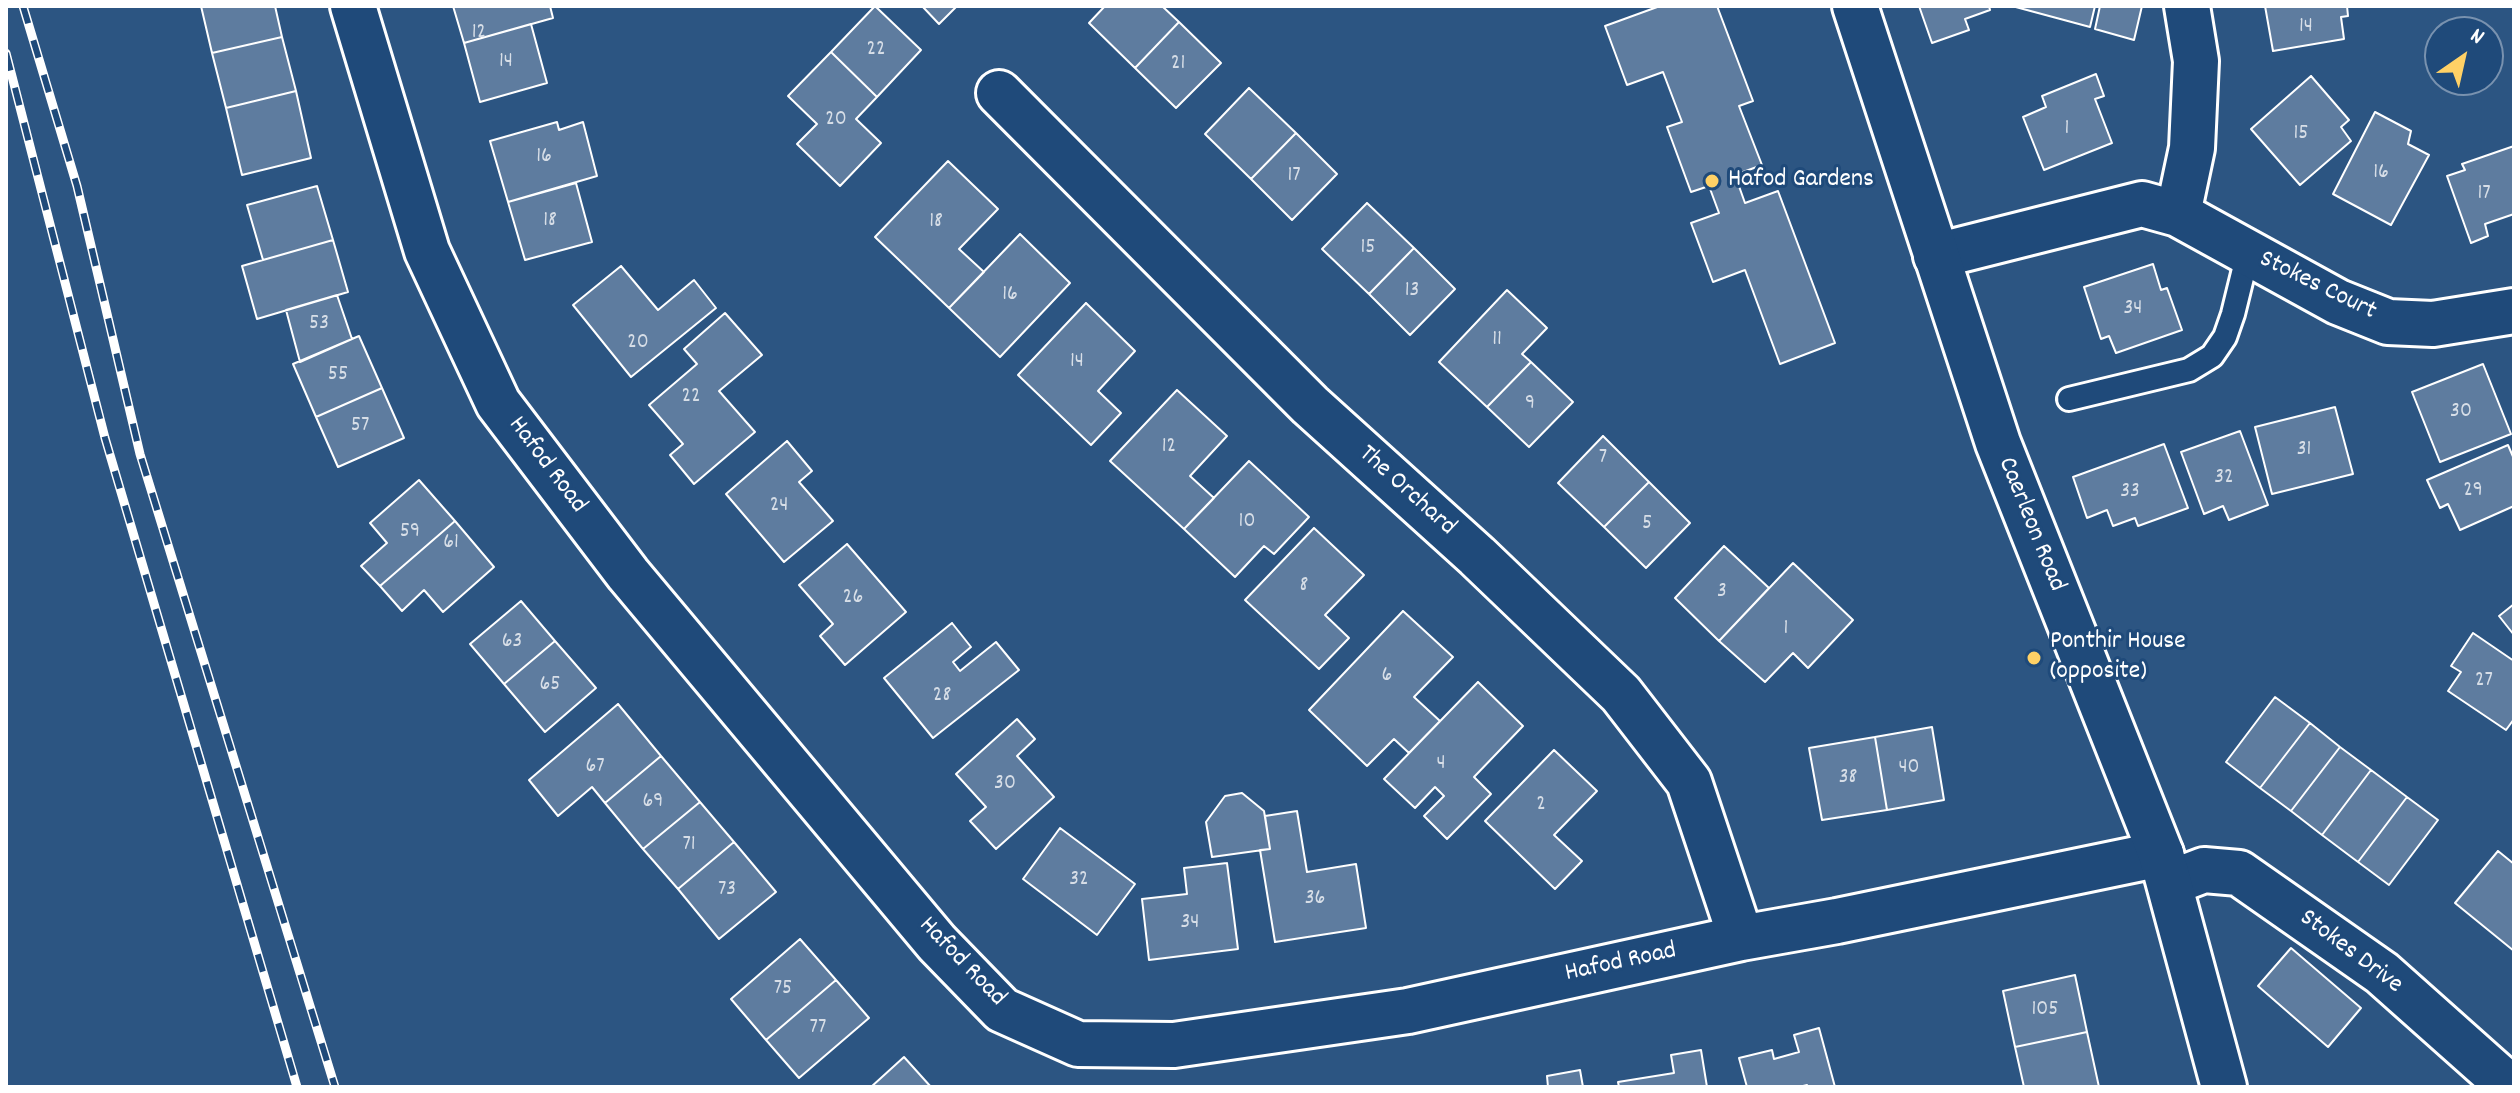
<!DOCTYPE html>
<html>
<head>
<meta charset="utf-8">
<style>
  body { margin:0 }
  #map { position:relative; width:2520px; height:1093px; overflow:hidden; background:#2c5582; font-family:Dekko,sans-serif }
  canvas { display:block }
  .frame { position:absolute; inset:0; border:8px solid #fff; pointer-events:none }
  .north { position:absolute; left:2424px; top:16px; width:80px; height:80px; box-sizing:border-box; background:#1f4a7a; border:2px solid #7992af; border-radius:50%; rotate:34deg; font-size:22px; font-weight:700; line-height:32px; text-align:center; color:#fff }
  .north::after { content:''; display:block; margin:auto; width:28px; height:36px; background:#ffd166; clip-path:polygon(50% 0,100% 100%,50% 72%,0 100%) }
</style>
</head>
<body>
<div id="map">
<canvas width="2520" height="1093"></canvas>
<div class="frame"></div>
<div class="north">N</div>
</div>
<script>
const c = document.querySelector('canvas').getContext('2d');
c.lineJoin = 'round';
function fill(path, color) {
  c.fillStyle = color;
  c.fill(path, 'evenodd');
}
function poly(rows) {
  const path = new Path2D();
  for (const r of rows) {
    path.moveTo(r[0], r[1]);
    for (let i = 2; i < r.length; i += 2) path.lineTo(r[i], r[i + 1]);
  }
  return path;
}
function stroke(path, color, width, dash) {
  c.strokeStyle = color;
  c.lineWidth = width;
  c.lineCap = dash ? 'butt' : 'round';
  c.setLineDash(dash || []);
  c.stroke(path);
}
function label(font, color, halo, rows, align = 'center') {
  c.font = font + ' Dekko,sans-serif';
  c.lineWidth = 6;
  c.setLineDash([]);
  c.textBaseline = 'middle';
  c.strokeStyle = halo;
  c.fillStyle = color;
  for (const [text, x, y, turn = 0] of rows) {
    c.save();
    c.translate(x, y);
    c.rotate((+turn || 0) * Math.PI / 180);
    c.textAlign = isNaN(turn) ? turn : align;
    if (halo) c.strokeText(text, 0, 0);
    c.fillText(text, 0, 0);
    c.restore();
  }
}
const building = poly([
  [201,6,275,6,282,37,212,53,201,6],
  [453,6,550,6,553,18,464,43,453,6],
  [875,6,921,50,877,97,831,52,875,6],
  [922,6,957,6,939,24,922,6],
  [1105,6,1162,6,1179,22,1135,68,1089,23,1105,6],
  [1660,6,1717,6,1753,101,1739,106,1762,165,1735,175,1745,203,1778,191,1835,343,1780,364,1745,270,1713,282,1691,223,1719,213,1709,186,1691,192,1667,127,1682,122,1663,72,1627,85,1605,26,1660,6],
  [1919,6,1989,6,1990,10,1965,19,1969,30,1932,43,1919,6],
  [2012,6,2095,6,2090,27,2012,6],
  [2100,6,2142,6,2134,40,2095,29,2100,6],
  [2265,6,2347,6,2348,16,2341,17,2344,39,2273,51,2265,6],
  [1179,22,1221,63,1176,108,1135,68,1179,22],
  [531,24,547,83,480,102,464,43,531,24],
  [282,37,296,91,226,108,212,53,282,37],
  [831,52,877,97,856,119,881,143,840,186,797,144,817,124,788,96,831,52],
  [2096,74,2104,96,2095,99,2112,143,2044,170,2023,117,2046,107,2042,96,2096,74],
  [2311,76,2349,120,2341,127,2351,141,2300,185,2251,129,2311,76],
  [1249,88,1296,133,1251,179,1205,134,1249,88],
  [296,91,311,158,242,175,226,108,296,91],
  [2375,112,2411,131,2408,144,2429,155,2391,225,2333,194,2375,112],
  [557,122,559,130,583,122,597,176,508,202,490,141,557,122],
  [1296,133,1337,174,1292,220,1251,179,1296,133],
  [2514,146,2514,214,2485,224,2488,236,2471,243,2447,176,2465,170,2462,164,2514,146],
  [948,161,998,209,959,249,984,272,949,308,875,237,948,161],
  [576,183,592,242,525,260,508,202,576,183],
  [317,186,333,240,263,260,247,205,317,186],
  [1367,203,1414,248,1369,294,1322,249,1367,203],
  [1020,234,1070,283,1000,357,949,308,1020,234],
  [333,240,348,292,257,319,242,266,333,240],
  [1414,248,1455,289,1410,335,1369,294,1414,248],
  [2153,264,2161,290,2167,288,2182,330,2116,353,2109,336,2101,339,2084,287,2153,264],
  [621,266,658,310,694,280,716,308,631,377,573,305,621,266],
  [1507,290,1547,328,1522,354,1531,362,1487,407,1439,362,1507,290],
  [337,295,352,339,300,362,286,310,337,295],
  [1086,303,1135,351,1098,391,1121,413,1091,445,1018,375,1086,303],
  [725,313,762,355,719,391,755,432,694,484,670,455,683,444,649,405,697,364,684,349,725,313],
  [359,336,382,388,316,417,293,364,359,336],
  [1531,362,1573,402,1529,447,1487,407,1531,362],
  [2483,364,2511,434,2440,462,2412,392,2483,364],
  [382,388,404,438,338,467,316,417,382,388],
  [1177,390,1227,436,1190,476,1214,498,1184,529,1110,461,1177,390],
  [2335,407,2353,474,2272,494,2255,427,2335,407],
  [2240,431,2268,505,2229,520,2223,506,2204,514,2181,452,2240,431],
  [1603,436,1649,482,1604,527,1558,483,1603,436],
  [787,441,812,471,799,482,833,521,784,562,726,494,787,441],
  [2164,444,2188,508,2138,526,2135,518,2113,526,2107,510,2087,518,2073,477,2164,444],
  [2508,445,2514,459,2514,506,2460,530,2448,504,2440,508,2427,480,2508,445],
  [1249,461,1309,517,1274,554,1264,546,1235,577,1184,529,1249,461],
  [419,480,455,521,380,586,361,566,387,543,370,523,419,480],
  [1649,482,1690,523,1646,568,1604,527,1649,482],
  [455,521,494,567,443,612,424,590,402,611,380,586,455,521],
  [1314,528,1364,575,1325,615,1349,638,1319,669,1245,600,1314,528],
  [847,544,906,612,845,665,820,636,833,624,799,585,847,544],
  [1724,546,1769,588,1719,641,1675,598,1724,546],
  [1793,563,1853,620,1808,668,1793,653,1765,682,1719,641,1793,563],
  [521,601,555,641,504,684,470,644,521,601],
  [2514,604,2514,635,2499,616,2514,604],
  [1403,611,1453,657,1414,697,1440,721,1409,753,1394,739,1367,766,1309,710,1403,611],
  [952,623,971,647,953,662,960,671,996,642,1019,670,933,738,884,678,952,623],
  [2473,633,2514,661,2514,719,2506,730,2448,691,2461,672,2451,666,2473,633],
  [555,641,596,688,545,732,504,684,555,641],
  [1478,682,1523,726,1474,777,1491,794,1447,839,1424,816,1444,796,1435,787,1415,808,1384,779,1478,682],
  [2275,697,2310,723,2260,788,2226,762,2275,697],
  [618,704,661,756,605,803,592,787,558,816,529,780,618,704],
  [1017,719,1035,739,1017,756,1054,797,996,849,970,821,986,807,956,774,1017,719],
  [2310,723,2340,747,2291,811,2260,788,2310,723],
  [1932,727,1944,800,1887,810,1875,737,1932,727],
  [1875,737,1887,810,1822,820,1809,748,1875,737],
  [2340,747,2371,770,2322,835,2291,811,2340,747],
  [1554,750,1597,791,1554,835,1582,861,1555,889,1485,821,1554,750],
  [661,756,700,802,643,849,605,803,661,756],
  [2371,770,2407,797,2358,862,2322,835,2371,770],
  [1242,793,1264,811,1270,849,1212,857,1206,822,1225,796,1242,793],
  [2407,797,2438,820,2389,885,2358,862,2407,797],
  [700,802,734,842,678,889,643,849,700,802],
  [1297,811,1307,872,1356,864,1366,928,1275,942,1260,850,1270,849,1265,816,1297,811],
  [1060,828,1135,884,1097,935,1023,879,1060,828],
  [734,842,776,892,719,939,678,889,734,842],
  [2498,851,2514,864,2514,951,2455,903,2498,851],
  [1227,863,1238,949,1149,960,1142,899,1187,894,1184,868,1227,863],
  [800,939,836,980,766,1040,731,999,800,939],
  [2291,948,2361,1008,2328,1047,2258,986,2291,948],
  [2075,975,2087,1032,2015,1047,2003,991,2075,975],
  [836,980,869,1018,799,1078,766,1040,836,980],
  [1819,1028,1835,1087,1807,1087,1807,1085,1799,1087,1747,1087,1739,1058,1772,1050,1774,1059,1799,1052,1794,1035,1819,1028],
  [2087,1032,2099,1087,2024,1087,2015,1047,2087,1032],
  [1701,1050,1707,1087,1619,1087,1618,1082,1674,1073,1671,1055,1701,1050],
  [904,1057,931,1087,871,1087,904,1057],
  [1580,1070,1583,1087,1548,1087,1547,1076,1580,1070]
]);
const service = poly([
  [2069,399,2189,370,2212,356,2225,337,2233,314,2248,253]
]);
const minor = poly([
  [353,6,427,251,498,403,628,574,937,943,1002,1010,1078,1044,1174,1045,1408,1011,1741,938,1837,921,2161,854],
  [999,93,1310,405,1477,556,1621,694,1689,782,1741,938],
  [2178,214,2192,148,2196,61,2187,6],
  [1936,256,2142,204,2178,214,2338,302,2388,322,2433,324,2514,311],
  [2170,883,2204,870,2239,873,2382,973,2510,1087]
]);
const secondary = poly([
  [1855,6,1998,443,2161,854,2224,1087]
]);
const rail = poly([
  [23,6,77,186,140,454,335,1087],
  [6,53,105,438,297,1087]
]);
const markers = [
  [1712,181,8,"#ffd166"],
  [2034,658,8,"#ffd166"]
];
const numberNames = [
  ["14",2306,28],
  ["12",479,34],
  ["22",876,51],
  ["14",506,63],
  ["21",1178,65],
  ["20",836,121],
  ["1",2067,130],
  ["15",2301,135],
  ["16",544,158],
  ["16",2381,174],
  ["17",1294,177],
  ["17",2484,195],
  ["18",550,222],
  ["18",936,223],
  ["15",1368,249],
  ["13",1412,292],
  ["16",1010,296],
  ["34",2133,310],
  ["53",319,325],
  ["11",1497,341],
  ["20",638,344],
  ["14",1077,363],
  ["55",338,376],
  ["22",691,398],
  ["9",1530,405],
  ["30",2461,413],
  ["57",360,427],
  ["12",1169,448],
  ["31",2304,451],
  ["7",1603,459],
  ["32",2224,479],
  ["29",2473,492],
  ["33",2130,493],
  ["24",779,507],
  ["10",1247,523],
  ["5",1647,525],
  ["59",410,533],
  ["61",451,544],
  ["8",1304,587],
  ["3",1722,593],
  ["26",853,599],
  ["1",1786,630],
  ["63",512,643],
  ["6",1387,677],
  ["27",2484,682],
  ["65",550,686],
  ["28",942,697],
  ["4",1441,765],
  ["67",595,768],
  ["40",1909,769],
  ["38",1848,779],
  ["30",1005,785],
  ["69",653,803],
  ["2",1541,806],
  ["71",689,846],
  ["32",1079,881],
  ["73",727,891],
  ["36",1315,900],
  ["34",1190,924],
  ["75",783,990],
  ["105",2045,1011],
  ["77",818,1029]
];
const poiNames = [
  ["Hafod Gardens",1728,181],
  ["Ponthir House",2050,643],
  ["(opposite)",2050,673]
];
const streetNames = [
  ["Stokes Court",2317,287,26],
  ["Hafod Road",546,466,53],
  ["The Orchard",1406,492,42],
  ["Caerleon Road",2030,525,68],
  ["Stokes Drive",2350,953,37],
  ["Hafod Road",961,963,46],
  ["Hafod Road",1621,964,-12]
];
fill(building, '#5e7c9f');
stroke(building, '#fff', 2);
stroke(service, '#fff', 28);
stroke(minor, '#fff', 50);
stroke(secondary, '#fff', 50);
stroke(service, '#1f4a7a', 22);
stroke(minor, '#1f4a7a', 44);
stroke(secondary, '#1f4a7a', 44);
stroke(rail, '#fff', 9);
stroke(rail, '#1f4a7a', 6, [18]);
for (const [x, y, r, color] of markers) {
  const dot = new Path2D();
  dot.arc(x, y, r, 0, 2 * Math.PI);
  c.fillStyle = color;
  c.fill(dot);
  stroke(dot, '#1f4a7a', 3);
}
label('22px', '#d7dee7', null, numberNames);
label('26px', '#fff', '#1f4a7a', poiNames, 'left');
label('26px', '#fff', '#1f4a7a', streetNames);
</script>
</body>
</html>
